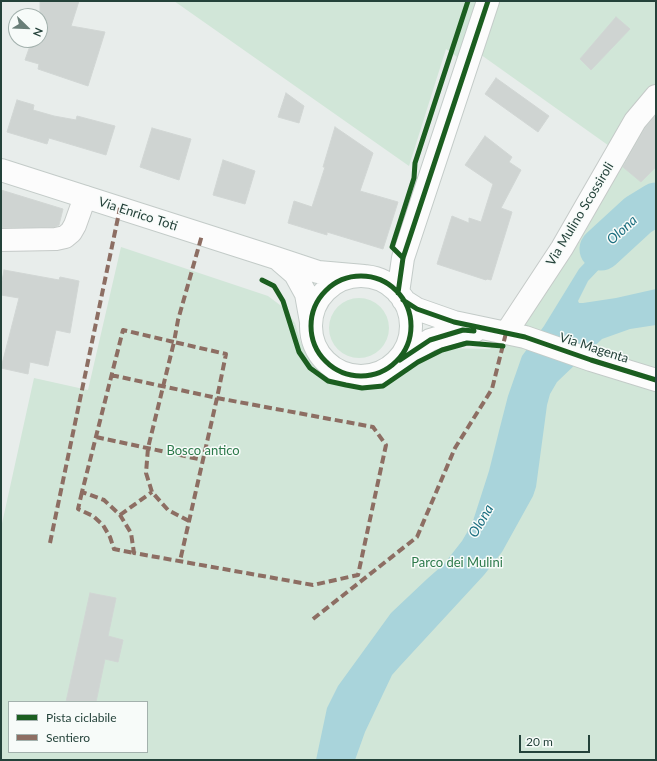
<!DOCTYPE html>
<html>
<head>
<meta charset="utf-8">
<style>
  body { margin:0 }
  #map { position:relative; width:657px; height:761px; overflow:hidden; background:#e8edeb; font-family:Lato,sans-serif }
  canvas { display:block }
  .frame { position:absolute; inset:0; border:2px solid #24423a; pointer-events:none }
  .legend { position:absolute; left:8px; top:701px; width:140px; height:52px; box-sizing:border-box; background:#f7fbf9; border:1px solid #a3b1ad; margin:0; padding:5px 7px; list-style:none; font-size:12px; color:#24423a }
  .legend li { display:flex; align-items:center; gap:8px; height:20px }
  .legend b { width:20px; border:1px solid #a3b1ad }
  .north { position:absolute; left:8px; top:8px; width:40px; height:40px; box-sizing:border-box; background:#f7fbf9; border:1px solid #a3b1ad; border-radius:50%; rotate:113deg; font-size:11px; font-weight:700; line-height:16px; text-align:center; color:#24423a }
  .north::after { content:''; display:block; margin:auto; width:14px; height:18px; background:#697e78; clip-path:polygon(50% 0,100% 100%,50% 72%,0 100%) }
  .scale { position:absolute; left:519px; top:735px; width:71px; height:18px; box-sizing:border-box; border:2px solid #24423a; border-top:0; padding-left:5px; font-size:12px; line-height:14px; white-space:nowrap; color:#24423a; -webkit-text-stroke:3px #f7fbf9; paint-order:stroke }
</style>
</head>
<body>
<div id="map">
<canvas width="657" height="761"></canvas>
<div class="frame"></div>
<ul class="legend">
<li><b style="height:5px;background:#1b5e20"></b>Pista ciclabile</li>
<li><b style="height:5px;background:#8d6e63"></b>Sentiero</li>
</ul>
<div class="north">N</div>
<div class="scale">20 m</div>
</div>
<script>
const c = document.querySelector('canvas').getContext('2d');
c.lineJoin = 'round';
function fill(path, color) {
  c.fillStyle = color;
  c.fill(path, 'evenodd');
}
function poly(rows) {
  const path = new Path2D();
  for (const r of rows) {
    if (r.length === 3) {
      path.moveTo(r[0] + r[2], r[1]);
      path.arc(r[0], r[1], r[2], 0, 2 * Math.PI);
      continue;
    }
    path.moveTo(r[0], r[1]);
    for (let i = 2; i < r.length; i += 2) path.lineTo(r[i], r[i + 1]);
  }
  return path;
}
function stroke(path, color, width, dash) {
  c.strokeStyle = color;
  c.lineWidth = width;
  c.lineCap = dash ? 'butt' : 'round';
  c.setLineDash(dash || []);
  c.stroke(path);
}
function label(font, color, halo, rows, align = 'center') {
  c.font = font + ' Lato,sans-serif';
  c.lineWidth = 3;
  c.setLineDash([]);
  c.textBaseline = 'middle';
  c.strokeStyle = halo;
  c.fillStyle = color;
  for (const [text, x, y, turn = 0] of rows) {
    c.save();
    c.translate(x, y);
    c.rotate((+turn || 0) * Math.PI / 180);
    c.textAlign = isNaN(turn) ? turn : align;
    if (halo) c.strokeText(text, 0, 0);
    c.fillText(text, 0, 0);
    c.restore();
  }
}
const green = poly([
  [174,1,656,1,656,760,1,760,1,528,34,378,88,390,121,247,268,296,284,308,295,323,301,343,313,364,332,377,355,383,378,382,411,363,441,348,490,349,612,148,477,52,467,64,446,49,409,166],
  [9,702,147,702,147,752,9,752],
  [359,328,30]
]);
const water = poly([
  [656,205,656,220,636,231,605,263,588,281,578,301,579,303,583,303,616,298,656,289,656,325,630,329,602,339,557,382,550,394,547,405,543,435,536,487,533,496,502,552,484,575,400,666,392,675,365,732,355,760,316,760,327,708,338,686,391,613,427,579,444,564,462,541,472,524,489,471,499,431,508,396,522,356,544,326,579,269,624,222]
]);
const river = poly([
  [601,249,638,215,656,204]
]);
const building = poly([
  [40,1,79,1,71,26,105,32,88,86,38,69,39,64,25,60,32,40,40,40,40,1],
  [616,17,630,29,591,70,580,59,616,17],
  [496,78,549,116,538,132,485,94,496,78],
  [286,93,304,106,299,123,278,117,286,93],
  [17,100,34,105,33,110,54,116,76,120,77,116,115,126,106,155,49,138,47,144,7,132,17,100],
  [656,115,656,167,641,182,623,167,645,128,656,115],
  [335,127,373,153,360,191,398,202,383,249,327,232,327,235,288,223,294,201,312,207,325,167,323,167,335,127],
  [152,128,191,139,179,180,140,167,152,128],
  [485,136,512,157,509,162,521,170,501,208,512,212,491,280,487,279,486,280,437,264,452,216,469,223,469,218,481,222,493,184,465,165,485,136],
  [223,160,255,171,245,204,213,195,223,160],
  [1,190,63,209,59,225,55,227,1,228,1,190],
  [4,270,59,280,60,277,79,281,70,333,56,330,48,366,30,362,28,374,1,368,19,298,1,295,1,287,4,270],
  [90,593,116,598,108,636,123,640,118,662,105,659,96,702,66,702,90,593]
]);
const street = poly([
  [1,240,56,239,65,237,71,232,75,225,85,197],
  [506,333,562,248,635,121,656,96]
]);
const secondary = poly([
  [1,170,276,258,318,272,364,276],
  [280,261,295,274,306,294,311,322],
  [361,326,50],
  [398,293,403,258,488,1],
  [403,300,417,309,454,322,525,337,591,360,656,380],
  [399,360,430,340,463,330,475,331]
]);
const quiet = poly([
  [111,375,217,398,180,561],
  [96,437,203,460],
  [82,492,78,509,93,516,103,525,110,537,114,549,134,553],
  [120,515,152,492],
  [189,521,168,510,152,492,146,473,148,448,174,342,226,354,217,398,373,427,386,445,358,575,313,585,134,553,131,533,120,515,104,500,82,492,123,330,174,342,178,320,202,235],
  [50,543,120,208],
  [313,619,417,537,455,448,492,389,506,333]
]);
const cycleway = poly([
  [403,258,392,247,414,178,415,163,468,1],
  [361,326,50],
  [262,280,274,286,283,301,299,352,310,368,328,381,346,385,362,388,383,386,418,362,442,350,467,343,503,346],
  [398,293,403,258,488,1],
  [403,300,417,309,454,322,525,337,591,360,656,380],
  [400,360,430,340,463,330,474,331]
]);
const streetNames = [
  ["Via Enrico Toti",138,214,18],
  ["Via Mulino Scossiroli",580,214,-59],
  ["Via Magenta",594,348,18]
];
const parkNames = [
  ["Bosco antico",203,451],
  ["Parco dei Mulini",457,563]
];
const waterNames = [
  ["Olona",622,230,-42],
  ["Olona",481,521,-60]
];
fill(green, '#d1e6d8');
fill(water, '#a9d4db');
stroke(river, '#a9d4db', 43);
fill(building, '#cfd4d2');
stroke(building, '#d1d6d4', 1);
stroke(street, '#c5cac8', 24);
stroke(secondary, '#c3cbc8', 24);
stroke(street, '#fcfcfc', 22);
stroke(secondary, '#fcfcfc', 22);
stroke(quiet, '#8d6e63', 4, [8, 4]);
stroke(cycleway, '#1b5e20', 5);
label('13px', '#24423a', '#f7fbf9', streetNames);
label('13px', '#2d7a4b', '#f7fbf9', parkNames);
label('italic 14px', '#1c6f80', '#f7fbf9', waterNames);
</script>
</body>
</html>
